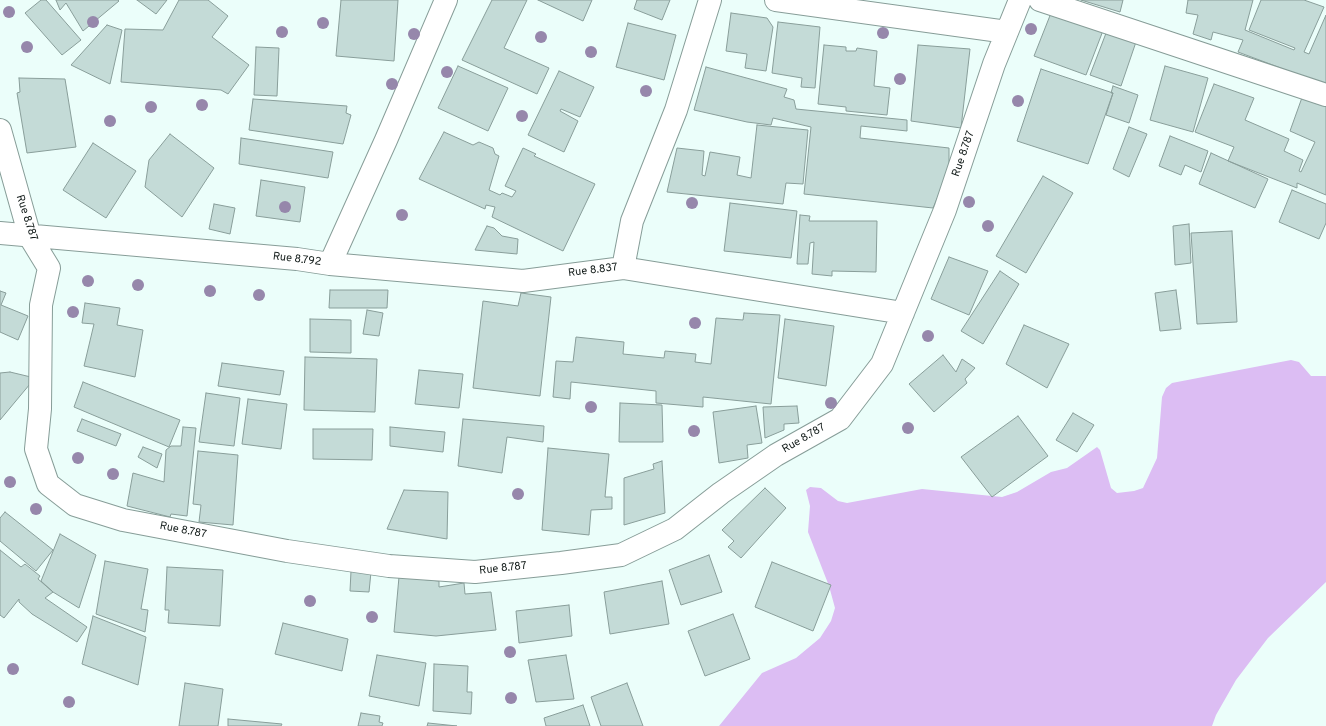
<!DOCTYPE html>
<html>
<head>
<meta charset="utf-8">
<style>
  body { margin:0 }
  canvas { display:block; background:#ebfefa }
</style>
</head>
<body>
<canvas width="1326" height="726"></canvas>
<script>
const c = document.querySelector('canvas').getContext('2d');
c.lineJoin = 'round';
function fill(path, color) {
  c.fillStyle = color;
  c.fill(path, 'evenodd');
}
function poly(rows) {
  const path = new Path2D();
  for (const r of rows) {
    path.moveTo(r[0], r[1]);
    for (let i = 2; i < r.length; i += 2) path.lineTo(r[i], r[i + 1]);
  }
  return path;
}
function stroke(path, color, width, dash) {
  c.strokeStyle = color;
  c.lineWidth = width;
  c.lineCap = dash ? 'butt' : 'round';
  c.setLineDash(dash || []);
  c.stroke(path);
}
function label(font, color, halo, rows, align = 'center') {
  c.font = font + ' Overpass,sans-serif';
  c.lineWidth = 3;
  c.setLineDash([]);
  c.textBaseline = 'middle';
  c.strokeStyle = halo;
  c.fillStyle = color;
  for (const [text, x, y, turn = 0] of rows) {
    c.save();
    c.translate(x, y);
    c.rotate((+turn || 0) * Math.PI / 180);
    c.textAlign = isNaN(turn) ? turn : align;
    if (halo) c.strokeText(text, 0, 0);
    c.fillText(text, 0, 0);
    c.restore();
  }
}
const green = poly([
  [1291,360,1299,362,1311,376,1326,376,1326,582,1268,638,1236,680,1216,715,1212,726,719,726,762,673,796,658,820,638,831,621,835,608,829,586,808,532,810,506,806,490,810,487,821,488,838,501,847,503,922,489,1002,497,1017,492,1051,472,1067,468,1097,447,1100,450,1111,488,1117,493,1134,491,1143,488,1157,458,1162,397,1166,388,1172,383]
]);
const building = poly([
  [41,0,46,0,81,40,62,55,25,13,41,0],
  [56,0,118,0,119,1,83,31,66,3,60,10,56,0],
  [137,0,167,0,156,14,137,0],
  [179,0,208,0,228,16,212,37,249,65,228,94,221,90,121,82,125,29,163,30,179,0],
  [341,0,398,0,394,61,336,56,341,0],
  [492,0,527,0,504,48,549,68,537,94,462,60,492,0],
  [538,0,592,0,583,21,538,0],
  [637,0,670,0,662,20,634,9,637,0],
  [1081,0,1123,0,1120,12,1081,0],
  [1188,0,1253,0,1245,30,1294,50,1295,48,1249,30,1261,0,1304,0,1324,7,1304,52,1309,54,1326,15,1326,85,1238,52,1243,40,1213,32,1211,40,1193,34,1198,15,1186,13,1188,0],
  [1053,8,1104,28,1086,75,1034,56,1053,8],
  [731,13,767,18,773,27,766,71,745,68,747,54,726,51,731,13],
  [778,22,820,27,815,88,801,87,802,78,772,73,778,22],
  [628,23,676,35,664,80,616,67,628,23],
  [107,25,122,30,110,84,71,65,107,25],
  [1108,28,1137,39,1121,86,1090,75,1108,28],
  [824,45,846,47,846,51,856,51,857,48,877,51,874,86,890,88,887,115,846,111,846,107,818,104,824,45],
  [918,45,970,49,961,128,911,121,918,45],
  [256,47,279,48,277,96,254,95,256,47],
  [458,66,508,88,488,131,438,108,458,66],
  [1165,66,1208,78,1193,132,1150,120,1165,66],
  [706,67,787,89,784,97,794,100,796,109,907,120,907,131,861,126,860,138,949,148,949,171,933,208,804,194,811,127,773,118,771,125,747,122,694,110,706,67],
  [1041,69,1113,93,1088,164,1017,141,1041,69],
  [559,71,594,87,580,117,561,109,560,111,578,121,564,152,528,135,559,71],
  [19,78,65,79,76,147,27,153,17,93,20,92,19,78],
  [1214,84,1254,98,1245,120,1289,139,1284,151,1303,160,1299,171,1301,172,1315,142,1290,131,1304,92,1326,102,1326,195,1297,183,1297,188,1228,161,1234,147,1195,132,1214,84],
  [1113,86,1138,95,1129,123,1106,115,1113,93,1111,93,1113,86],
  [253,99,347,106,346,113,351,115,343,144,249,130,253,99],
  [757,125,808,130,803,184,786,183,783,204,667,192,677,148,704,151,702,175,705,176,710,152,740,157,737,175,751,178,757,125],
  [1129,127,1147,134,1129,177,1113,169,1129,127],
  [444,132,473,145,479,142,493,148,495,154,499,156,489,190,500,195,502,193,512,197,516,191,505,186,523,148,536,154,534,156,595,184,563,251,492,217,495,207,486,205,485,209,419,179,444,132],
  [170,134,214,168,182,217,145,187,149,160,170,134],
  [1170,136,1208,151,1201,172,1185,165,1181,175,1159,166,1170,136],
  [241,138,333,152,328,178,239,164,241,138],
  [93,143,136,171,106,218,63,190,93,143],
  [1211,153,1268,179,1255,208,1199,184,1211,153],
  [1043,176,1073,193,1026,273,996,256,1043,176],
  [261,180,305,187,300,222,256,216,261,180],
  [1292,190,1326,204,1326,223,1319,239,1279,222,1292,190],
  [730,203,797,211,791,258,724,251,730,203],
  [214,204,235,208,230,234,209,229,214,204],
  [800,215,810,216,809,221,877,221,876,272,832,271,832,276,812,274,814,242,810,243,808,264,797,264,800,215],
  [1189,224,1191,263,1175,265,1173,226,1189,224],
  [487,226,494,228,502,236,518,239,517,254,475,250,487,226],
  [1232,231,1237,322,1197,324,1191,233,1232,231],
  [949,257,988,271,969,315,931,299,949,257],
  [1000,271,1019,284,983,344,961,331,1000,271],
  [330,290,388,290,387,308,329,308,330,290],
  [1176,290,1181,329,1160,331,1155,293,1176,290],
  [0,291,6,293,1,305,28,316,18,340,0,332,0,291],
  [521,293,551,297,540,396,473,388,483,301,518,306,521,293],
  [85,303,120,308,117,325,143,330,135,377,84,366,94,324,82,323,85,303],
  [367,310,383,313,379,336,363,334,367,310],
  [744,313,780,315,771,404,703,397,703,407,656,403,656,391,571,382,570,399,553,397,556,361,573,362,576,337,624,342,623,354,664,358,665,351,696,354,695,362,711,364,716,318,743,320,744,313],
  [310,319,351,320,351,353,310,352,310,319],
  [785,319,834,326,826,386,778,378,785,319],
  [1024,325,1069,344,1047,388,1006,364,1024,325],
  [943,355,956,372,962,359,975,368,965,379,967,383,934,412,909,384,943,355],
  [305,357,377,359,375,412,304,410,305,357],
  [222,363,284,371,280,395,218,386,222,363],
  [419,370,463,374,459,408,415,404,419,370],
  [10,372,35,378,0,420,0,373,10,372],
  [83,382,180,420,169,447,74,407,83,382],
  [206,393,240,398,234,446,199,442,206,393],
  [248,399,287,404,281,449,242,444,248,399],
  [620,403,662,405,663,442,619,442,620,403],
  [756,406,762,443,747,445,748,458,719,463,713,412,756,406],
  [797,406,799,423,784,424,784,430,765,438,763,407,797,406],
  [1073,413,1094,425,1077,452,1056,440,1073,413],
  [1018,416,1048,456,992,497,961,457,1018,416],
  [82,419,121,434,116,446,77,431,82,419],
  [463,419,544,426,543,442,507,437,502,473,458,466,463,419],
  [183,427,196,428,187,516,171,514,170,517,127,506,133,473,164,482,166,450,171,446,181,446,183,427],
  [390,427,445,432,443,452,390,446,390,427],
  [313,429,373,429,372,460,313,459,313,429],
  [143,447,162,454,157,468,138,457,143,447],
  [548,448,609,454,605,497,612,497,612,509,591,510,589,535,542,530,548,448],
  [198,451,238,455,233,525,199,522,201,505,193,504,198,451],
  [662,461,665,513,624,525,624,478,654,469,653,464,662,461],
  [765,488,786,508,741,558,728,547,734,541,722,530,765,488],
  [404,490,448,492,447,539,387,529,404,490],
  [5,512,53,550,36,571,0,541,0,518,5,512],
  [60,534,96,555,79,608,53,592,41,581,60,534],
  [0,550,21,567,25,564,40,576,38,579,53,592,45,598,87,627,77,642,32,614,19,602,19,599,4,618,0,615,0,550],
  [709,555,722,592,681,605,669,570,709,555],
  [105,561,148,569,141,609,148,610,145,632,96,614,105,561],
  [772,562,831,585,813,631,755,607,772,562],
  [167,567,223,570,220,626,168,623,169,610,165,610,167,567],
  [351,571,371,572,369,592,350,591,351,571],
  [399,577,439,581,439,587,464,583,465,594,491,592,496,630,436,636,394,632,399,577],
  [662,581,669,624,610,634,604,592,662,581],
  [569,605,572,636,519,643,516,611,569,605],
  [733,614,750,659,705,676,688,631,733,614],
  [93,616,146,637,138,685,82,664,93,616],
  [283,623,348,639,342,671,275,654,283,623],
  [377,655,426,663,419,706,369,696,377,655],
  [566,655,574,699,536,702,528,660,566,655],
  [434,664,468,666,467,692,472,692,471,714,433,711,434,664],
  [185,683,223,689,218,726,179,726,185,683],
  [627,683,643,726,601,726,591,697,627,683],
  [583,705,590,726,546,726,544,718,583,705],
  [361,713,380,716,379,722,383,723,382,726,358,726,361,713],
  [228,719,282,724,281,726,228,726,228,719],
  [428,723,457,726,427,726,428,723]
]);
const minor = poly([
  [776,0,1007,32],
  [1040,0,1326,95],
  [0,130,30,237,49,268,41,305,40,409,36,449,48,484,75,505,123,520,287,551,389,566,475,572,561,563,621,555,675,529,721,493,776,455,840,419,882,364,945,210,994,64,1020,0],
  [0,233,297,259,330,264,386,140,446,0],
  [330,264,523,281,623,268,632,221,676,110,710,0],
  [623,268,903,313]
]);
const trees = [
  [9,12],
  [93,22],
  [323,23],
  [1031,29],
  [282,32],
  [883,33],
  [414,34],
  [541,37],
  [27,47],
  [591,52],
  [447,72],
  [900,79],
  [392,84],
  [646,91],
  [1018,101],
  [202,105],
  [151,107],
  [522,116],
  [110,121],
  [969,202],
  [692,203],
  [285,207],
  [402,215],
  [988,226],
  [88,281],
  [138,285],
  [210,291],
  [259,295],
  [73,312],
  [695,323],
  [928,336],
  [831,403],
  [591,407],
  [908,428],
  [694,431],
  [78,458],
  [113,474],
  [10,482],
  [518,494],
  [36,509],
  [310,601],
  [372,617],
  [510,652],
  [13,669],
  [511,698],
  [69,702]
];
const streetNames = [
  ["Rue 8.787",964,154,-71],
  ["Rue 8.787",26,218,72],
  ["Rue 8.792",297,260,7],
  ["Rue 8.837",593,271,-7],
  ["Rue 8.787",804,439,-30],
  ["Rue 8.787",183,531,11],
  ["Rue 8.787",503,569,-6]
];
fill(green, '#dcbdf3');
fill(building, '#c4dbd7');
stroke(building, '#899e9a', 1);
stroke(minor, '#879d98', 24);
stroke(minor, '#fff', 22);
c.fillStyle = '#9687ab';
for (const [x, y] of trees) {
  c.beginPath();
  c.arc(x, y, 6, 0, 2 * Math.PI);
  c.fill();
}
label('11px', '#121b19', '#fff', streetNames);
</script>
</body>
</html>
